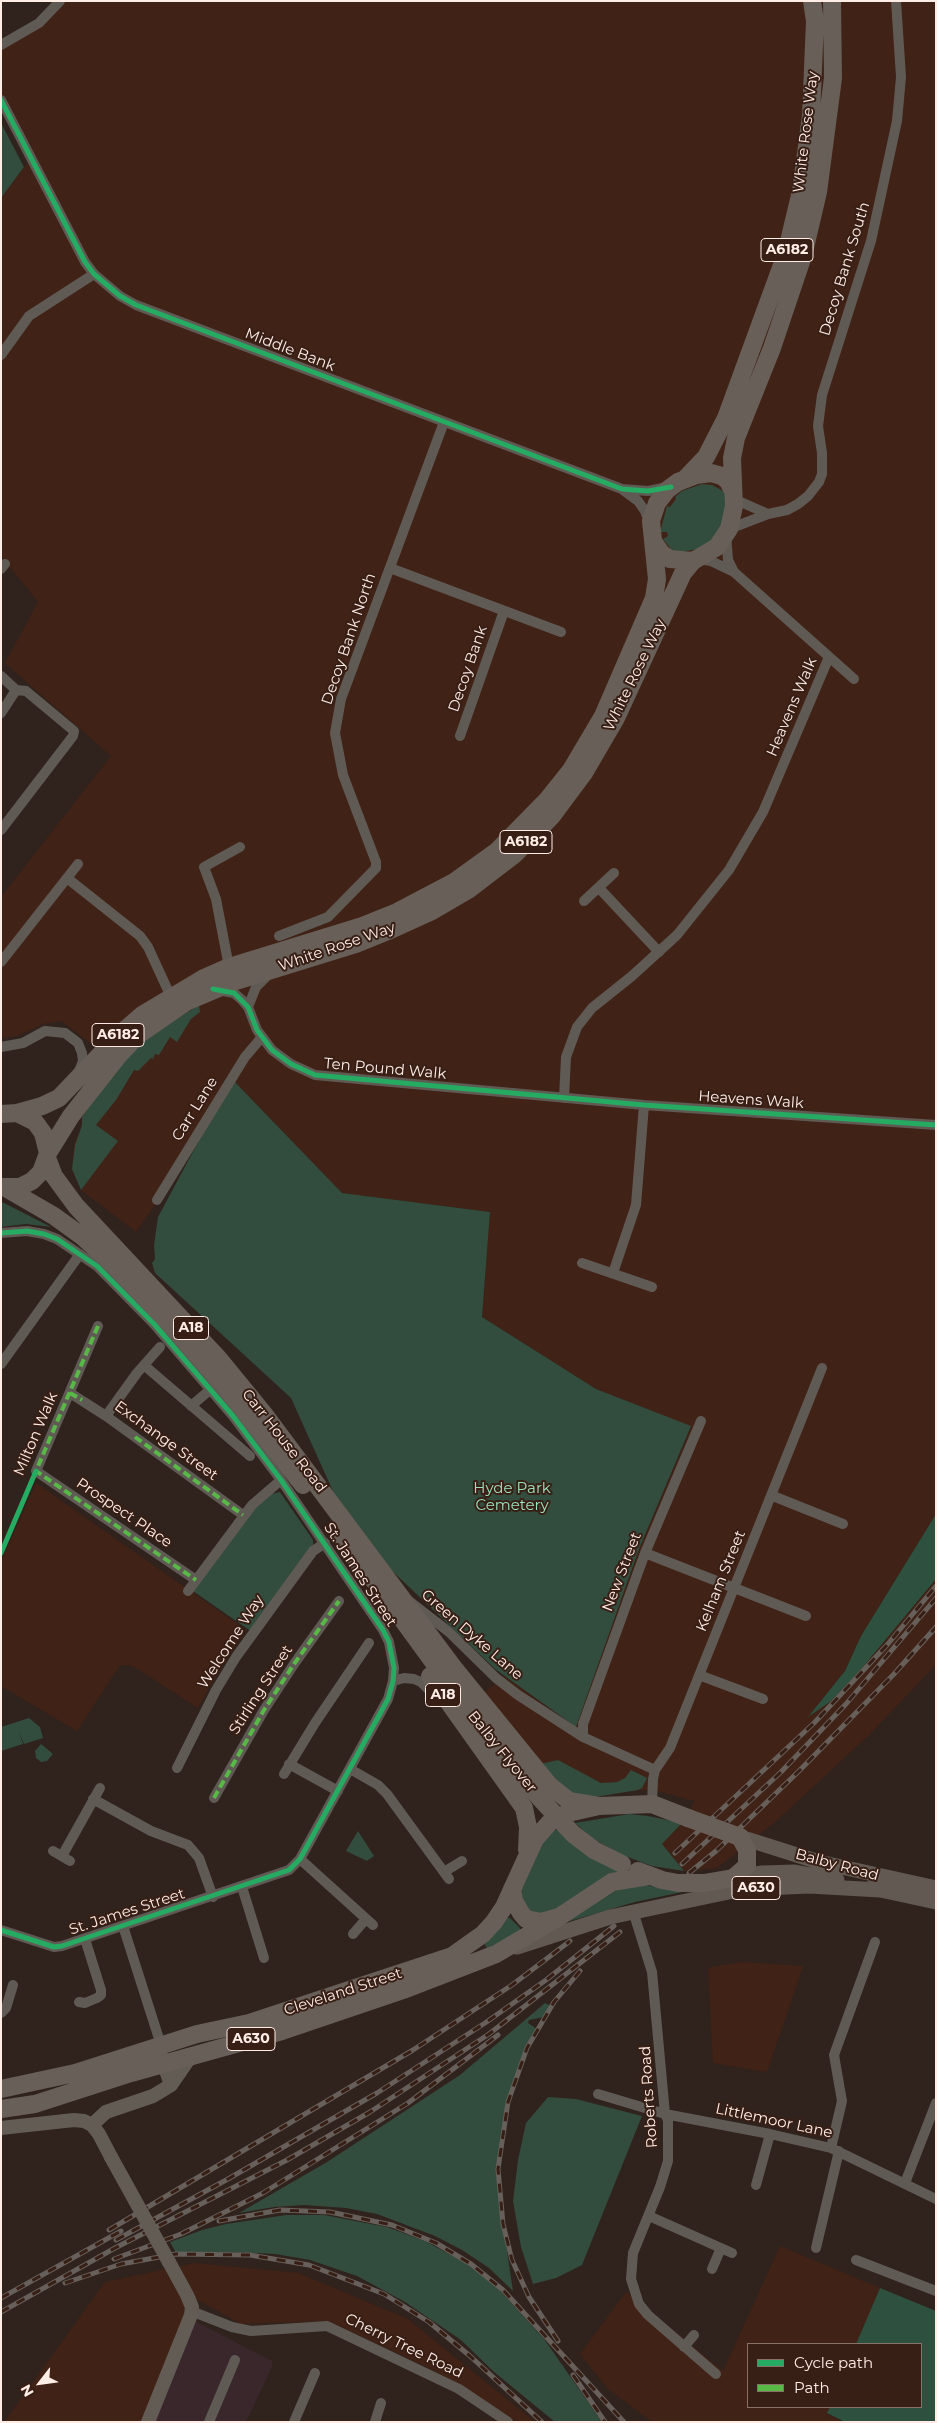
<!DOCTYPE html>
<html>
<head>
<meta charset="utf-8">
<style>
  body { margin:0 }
  #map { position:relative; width:937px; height:2423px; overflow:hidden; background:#30221d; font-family:Montserrat,sans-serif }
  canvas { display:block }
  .frame { position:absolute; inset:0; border:2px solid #ffede6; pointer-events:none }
  .legend { position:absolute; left:747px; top:2343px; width:175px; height:65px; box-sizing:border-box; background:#381f15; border:1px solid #887169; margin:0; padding:6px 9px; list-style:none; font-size:15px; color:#ffede6 }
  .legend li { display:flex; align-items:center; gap:10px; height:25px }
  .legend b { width:25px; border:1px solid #887169 }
  .north { position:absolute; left:15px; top:2358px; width:50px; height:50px; -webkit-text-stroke:4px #381f15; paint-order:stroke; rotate:240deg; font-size:14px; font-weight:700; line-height:20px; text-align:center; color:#ffede6 }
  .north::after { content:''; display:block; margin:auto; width:18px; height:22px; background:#ffede6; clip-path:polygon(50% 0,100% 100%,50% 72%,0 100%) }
</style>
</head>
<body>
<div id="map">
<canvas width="937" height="2423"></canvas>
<div class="frame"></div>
<ul class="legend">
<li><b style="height:6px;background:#26ab63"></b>Cycle path</li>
<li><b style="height:6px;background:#58b947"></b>Path</li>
</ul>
<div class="north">N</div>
</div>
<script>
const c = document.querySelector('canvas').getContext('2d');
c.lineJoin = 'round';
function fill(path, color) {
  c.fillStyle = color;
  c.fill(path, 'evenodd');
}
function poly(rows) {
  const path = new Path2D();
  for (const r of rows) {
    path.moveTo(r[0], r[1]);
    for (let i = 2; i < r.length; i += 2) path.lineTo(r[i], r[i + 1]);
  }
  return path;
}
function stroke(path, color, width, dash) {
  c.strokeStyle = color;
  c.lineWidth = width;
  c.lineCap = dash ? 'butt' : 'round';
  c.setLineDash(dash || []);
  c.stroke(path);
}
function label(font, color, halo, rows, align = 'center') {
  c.font = font + ' Montserrat,sans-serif';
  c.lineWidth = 4;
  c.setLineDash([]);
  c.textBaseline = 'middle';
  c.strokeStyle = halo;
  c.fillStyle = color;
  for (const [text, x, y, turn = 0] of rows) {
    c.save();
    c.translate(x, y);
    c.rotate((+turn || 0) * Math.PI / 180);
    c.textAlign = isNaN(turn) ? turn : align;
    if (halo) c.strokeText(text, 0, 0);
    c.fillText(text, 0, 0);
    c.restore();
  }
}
const commercial = poly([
  [197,2322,272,2361,272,2367,246,2422,153,2422,192,2323]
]);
const built = poly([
  [60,1,936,1,936,1514,861,1636,845,1671,810,1715,831,1701,862,1668,936,1579,936,1665,867,1737,774,1823,717,1868,684,1871,662,1844,682,1823,695,1801,657,1791,638,1790,583,1799,558,1787,483,1694,504,1676,575,1727,639,1549,691,1427,596,1389,482,1317,490,1212,342,1193,232,1079,165,1190,136,1232,81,1190,72,1170,74,1144,82,1125,82,1117,97,1048,61,1021,43,1024,17,1036,1,1038,1,897,111,756,5,663,38,602,1,556,1,198,32,157,1,100,1,45,19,35],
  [36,1483,246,1630,221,1666,198,1708,133,1666,120,1665,77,1731,1,1686,1,1562],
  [743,1962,803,1966,767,2072,713,2063,708,1970,711,1967],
  [780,2246,880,2288,856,2344,748,2344,748,2407,830,2407,827,2414,845,2422,652,2422,607,2388,580,2354,626,2292,723,2371],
  [195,2263,298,2273,408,2319,535,2422,517,2422,435,2371,329,2321,241,2324,193,2297,148,2422,4,2422,105,2282]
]);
const green = poly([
  [1,123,24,167,1,198],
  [702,484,712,485,725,492,727,517,712,541,697,549,687,551,678,552,671,549,663,539,668,536,667,532,660,532,667,506,670,507,676,499,675,497,682,491],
  [199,1005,200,1012,191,1019,177,1042,170,1037,159,1055,155,1054,153,1059,151,1058,138,1071,134,1070,116,1100,96,1125,118,1141,81,1190,72,1169,75,1145,82,1125,82,1117,128,1053,157,1031],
  [232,1079,342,1193,490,1212,482,1317,596,1389,691,1426,639,1549,576,1727,495,1669,386,1565,336,1498,291,1398,155,1273,152,1263,155,1259,154,1245,158,1217],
  [1,1202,4,1203,51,1227,26,1224,1,1227],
  [280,1492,313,1540,313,1551,252,1632,190,1589,259,1497],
  [29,1718,40,1727,43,1738,24,1744,19,1732,23,1744,1,1751,1,1727],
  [41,1744,53,1754,47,1761,41,1762,36,1758,35,1751],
  [558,1760,601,1783,617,1782,625,1778,631,1770,647,1778,642,1788,638,1790,583,1799,574,1797,540,1764],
  [629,1814,648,1816,682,1823,662,1844,684,1871,652,1866,622,1855,592,1838,575,1823],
  [559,1828,621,1872,561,1909,534,1916,519,1897,522,1884,538,1848,549,1834],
  [358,1831,374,1856,367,1861,346,1851],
  [636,1884,687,1891,635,1902,563,1923,606,1891],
  [506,1918,510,1918,520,1928,520,1933,487,1948,483,1942],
  [545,2003,551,2006,544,2017,529,2020,528,2023,537,2029,520,2067,500,2138,499,2198,513,2291,489,2268,462,2250,435,2236,377,2214,346,2208,304,2205,274,2207,239,2213,327,2162,460,2075],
  [548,2097,576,2099,642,2116,582,2265,556,2278,533,2284,521,2247,513,2201,518,2160,526,2123],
  [286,2215,324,2215,387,2227,425,2241,466,2263,495,2285,544,2339,602,2422,555,2422,494,2372,461,2340,405,2302,357,2276,310,2260,275,2254,236,2252,176,2253,170,2242,202,2230,226,2224]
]);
const forest = poly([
  [936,1514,936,1579,862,1668,831,1701,808,1717,845,1671,861,1636],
  [880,2288,936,2311,936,2422,845,2422,827,2413,830,2407,921,2407,921,2344,856,2344]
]);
const street = poly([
  [1,45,39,23,60,1],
  [1,100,85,262,94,274,120,296,136,305,622,489,648,491,668,487],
  [1,355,29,316,94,274],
  [623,490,638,501,645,511,650,525],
  [768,514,787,510,798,504,808,496,819,482,822,474,822,453,818,426,822,395,871,241,897,121,901,77,896,1],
  [729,529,768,514,734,499],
  [726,534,728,560,734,572],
  [698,559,711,561,734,572,854,679],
  [390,568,561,632],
  [1,569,5,564],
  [1,676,16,690],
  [1,713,16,690],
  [460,736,504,611],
  [1,830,73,736,74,731,26,691,16,690],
  [67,878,140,936,148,947,171,997],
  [599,888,659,952],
  [584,901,614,873],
  [279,936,328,917,376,868,376,862,343,775,335,733,341,699,444,422],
  [1,962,78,864],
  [229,967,216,899,204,867,240,847],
  [218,990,234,993,242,1000,248,1007,257,1030,272,1050,291,1064,315,1075,644,1105,936,1125],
  [248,1007,256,987,268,975],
  [1,1047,23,1043,45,1031,65,1033,78,1043,82,1053,83,1061,79,1071],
  [564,1098,566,1057,577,1027,592,1008,632,976,677,935,729,870,763,812,829,657],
  [157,1200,245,1057,262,1037],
  [1,1233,27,1231,44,1234,57,1239,97,1266,154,1324,233,1416,281,1480,383,1630,389,1642,394,1668,393,1681,388,1699,300,1859,289,1870,62,1946,54,1947,1,1930],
  [582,1263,652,1287],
  [613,1273,636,1205,644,1105],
  [98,1326,36,1471,196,1580],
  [1,1364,80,1254],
  [145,1366,250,1456],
  [70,1393,106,1416,243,1515],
  [191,1406,211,1389],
  [106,1416,137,1373,160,1347],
  [773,1496,843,1524],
  [645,1553,806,1616],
  [188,1591,252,1505,281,1480],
  [409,1601,449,1632,496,1678,518,1695,583,1737,655,1770],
  [699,1675,763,1699],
  [393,1681,404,1678,414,1679,421,1682,435,1696],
  [583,1737,583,1724,645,1553,701,1421],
  [289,1764,338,1791],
  [177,1768,216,1690,236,1657,313,1551,325,1543],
  [350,1769,378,1785,387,1794,449,1879],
  [284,1774,315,1723,369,1643],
  [214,1798,264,1710,294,1664,339,1601],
  [93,1799,151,1831,188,1845,199,1858,213,1897],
  [652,1804,653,1779,655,1770,670,1748,822,1368],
  [53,1851,70,1861],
  [62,1856,100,1788],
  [300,1859,373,1925],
  [444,1872,462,1861],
  [242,1887,264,1958],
  [633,1911,652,1972,665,2114,668,2120,668,2161,660,2187,633,2253,631,2279,639,2304,648,2315,716,2374],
  [123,1926,161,2045],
  [353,1934,366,1919],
  [79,2002,85,2003,97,1998,101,1995,101,1990,85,1939],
  [1,2013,6,2008,13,1985],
  [598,2094,665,2114,770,2134,831,2148,936,2199],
  [831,2148,842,2101,834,2055,875,1942],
  [905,2183,936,2103],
  [756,2185,770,2134],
  [649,2216,732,2253],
  [816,2248,839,2151],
  [856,2260,936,2291],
  [712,2269,721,2248],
  [191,2311,232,2327,251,2331,327,2326,459,2389,508,2422],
  [684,2347,694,2335],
  [209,2422,235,2360],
  [294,2422,315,2373],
  [375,2422,381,2403]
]);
const secondary = poly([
  [171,2085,191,2056],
  [92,2125,106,2112,153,2096,171,2085,161,2056],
  [1,2128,74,2120,84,2121,92,2125,99,2134,111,2157],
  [148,2422,191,2315,192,2307,187,2295,169,2262]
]);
const primary = poly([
  [740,1837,819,1862,936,1888],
  [733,1878,762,1873,795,1872,837,1880],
  [871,1888,936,1902],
  [517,1947,610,1917,743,1889,809,1886,880,1890]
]);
const highway = poly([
  [686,478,706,457,726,418,786,254,801,191,811,116,815,21,812,1],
  [653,541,662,554,670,559,693,561,717,547,729,529,734,506,732,458,736,438,772,348,803,256,818,192,833,78,832,1],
  [17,1113,42,1106,59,1098,119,1035,142,1015,204,978,229,967,362,926,397,912,454,882,497,851,547,800,571,770,603,716,654,598,657,579,651,521,657,503,667,490,678,482,696,475,711,473,722,476,728,481,732,489],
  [1,1114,17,1113,35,1122,43,1133,48,1153,41,1172,32,1181,20,1187,2,1187],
  [48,1153,71,1116,119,1055,138,1035,186,1002,233,982,356,944,388,931,432,911,468,890,515,854,552,816,584,773,616,718,683,573,693,561],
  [47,1158,54,1176,76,1206,219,1359,264,1414,453,1667,549,1785,569,1801,599,1806],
  [4,1187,54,1216,83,1237,115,1266,180,1335,223,1384,303,1485],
  [343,1538,365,1574],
  [362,1564,450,1685],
  [430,1676,524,1808,528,1827,527,1850],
  [638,1871,662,1880,678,1883,704,1883,733,1878,747,1866,747,1850,740,1837],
  [512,1889,514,1901,521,1913,526,1919,541,1922,559,1917,612,1882,649,1876],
  [1,2089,75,2073,197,2034,249,2023,452,1956,483,1934,494,1922,504,1907,535,1839,551,1821,568,1813,599,1806,652,1804,688,1818],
  [1,2109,35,2104,131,2073,282,2031,403,1990,496,1954,559,1917]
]);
const rail = poly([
  [675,1853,814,1723,887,1645,936,1586],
  [682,1864,781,1772,846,1704,936,1598],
  [689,1873,716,1851,799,1771,894,1674,936,1627],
  [219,2221,280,2210,330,2212,392,2225,436,2243,471,2264,503,2290,624,2422],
  [109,2230,413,2050,512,1985,570,1941],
  [116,2240,228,2179,377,2093,485,2023,546,1980,614,1926],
  [114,2259,181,2234,263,2193,408,2103,498,2035],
  [65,2283,121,2264,176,2254,250,2255,309,2265,384,2294,429,2322,470,2356,542,2422],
  [1,2298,121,2231],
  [1,2312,115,2248,287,2160,370,2112,489,2034,620,1932],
  [558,2341,529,2297,512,2260,503,2224,498,2169,508,2102,527,2048,554,2002,580,1971],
  [573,2375,605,2422]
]);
const secondaryBridge = poly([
  [111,2157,169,2262]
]);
const highwayBridge = poly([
  [450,1685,524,1781,573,1834,594,1850,622,1864],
  [688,1818,740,1837]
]);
const quiet = poly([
  [98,1326,36,1471,196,1580],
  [70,1393,82,1400],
  [135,1437,243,1515],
  [214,1798,264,1710,294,1664,339,1601]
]);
const cycleway = poly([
  [1,100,85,262,94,274,120,296,136,305,622,489,648,491,671,487],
  [213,989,234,993,248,1007,257,1030,272,1050,291,1064,315,1075,644,1105,936,1125],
  [1,1233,27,1231,44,1234,57,1239,97,1266,154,1324,233,1416,281,1480,383,1630,389,1642,394,1668,393,1681,388,1699,300,1859,289,1870,62,1946,54,1947,1,1930],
  [1,1553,36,1471]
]);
const shields = [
  [787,250,52],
  [526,842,52],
  [118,1035,52],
  [191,1328,35],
  [443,1695,35],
  [756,1888,48],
  [251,2039,48]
];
const shieldNames = [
  ["A6182",787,250],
  ["A6182",526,842],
  ["A6182",118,1035],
  ["A18",191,1328],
  ["A18",443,1695],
  ["A630",756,1888],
  ["A630",251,2039]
];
const streetNames = [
  ["White Rose Way",806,132,-83],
  ["Decoy Bank South",845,269,-73],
  ["Middle Bank",290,350,21],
  ["Decoy Bank North",349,639,-71],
  ["Decoy Bank",468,669,-71],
  ["White Rose Way",635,675,-64],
  ["Heavens Walk",792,707,-67],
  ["White Rose Way",337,947,-19],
  ["Ten Pound Walk",385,1069,5],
  ["Heavens Walk",751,1100,4],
  ["Carr Lane",195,1109,-58],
  ["Milton Walk",36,1434,-67],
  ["Exchange Street",166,1441,36],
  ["Carr House Road",284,1441,52],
  ["Prospect Place",124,1513,34],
  ["New Street",622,1572,-69],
  ["St. James Street",360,1575,57],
  ["Kelham Street",721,1581,-68],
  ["Green Dyke Lane",472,1635,41],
  ["Welcome Way",231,1642,-57],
  ["Stirling Street",261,1690,-57],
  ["Balby Flyover",502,1752,51],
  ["Balby Road",837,1865,15],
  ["St. James Street",127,1912,-18],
  ["Cleveland Street",343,1992,-18],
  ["Roberts Road",649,2097,-94],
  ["Littlemoor Lane",774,2121,12],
  ["Cherry Tree Road",404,2346,26]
];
const parkNames = [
  ["Hyde Park",512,1489],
  ["Cemetery",512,1506]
];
fill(commercial, '#3a272b');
fill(built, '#402216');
fill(green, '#324c3d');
fill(forest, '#2e513f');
stroke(street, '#605a55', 10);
stroke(secondary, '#625c55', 14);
stroke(primary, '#625953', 15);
stroke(highway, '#675f58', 18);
stroke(rail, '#675f5a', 5);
stroke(rail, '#381f15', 3, [9]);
stroke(secondaryBridge, '#625c55', 14);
stroke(highwayBridge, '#675f58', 18);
stroke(quiet, '#58b947', 4, [8, 4]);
stroke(cycleway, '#26ab63', 5);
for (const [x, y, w] of shields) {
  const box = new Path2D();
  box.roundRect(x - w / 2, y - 11.5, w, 23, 4);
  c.fillStyle = '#381f15';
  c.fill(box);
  stroke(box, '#ffede6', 1);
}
label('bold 14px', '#ffede6', null, shieldNames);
label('15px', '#ffede6', '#381f15', streetNames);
label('15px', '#9ae2be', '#381f15', parkNames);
</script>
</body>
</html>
